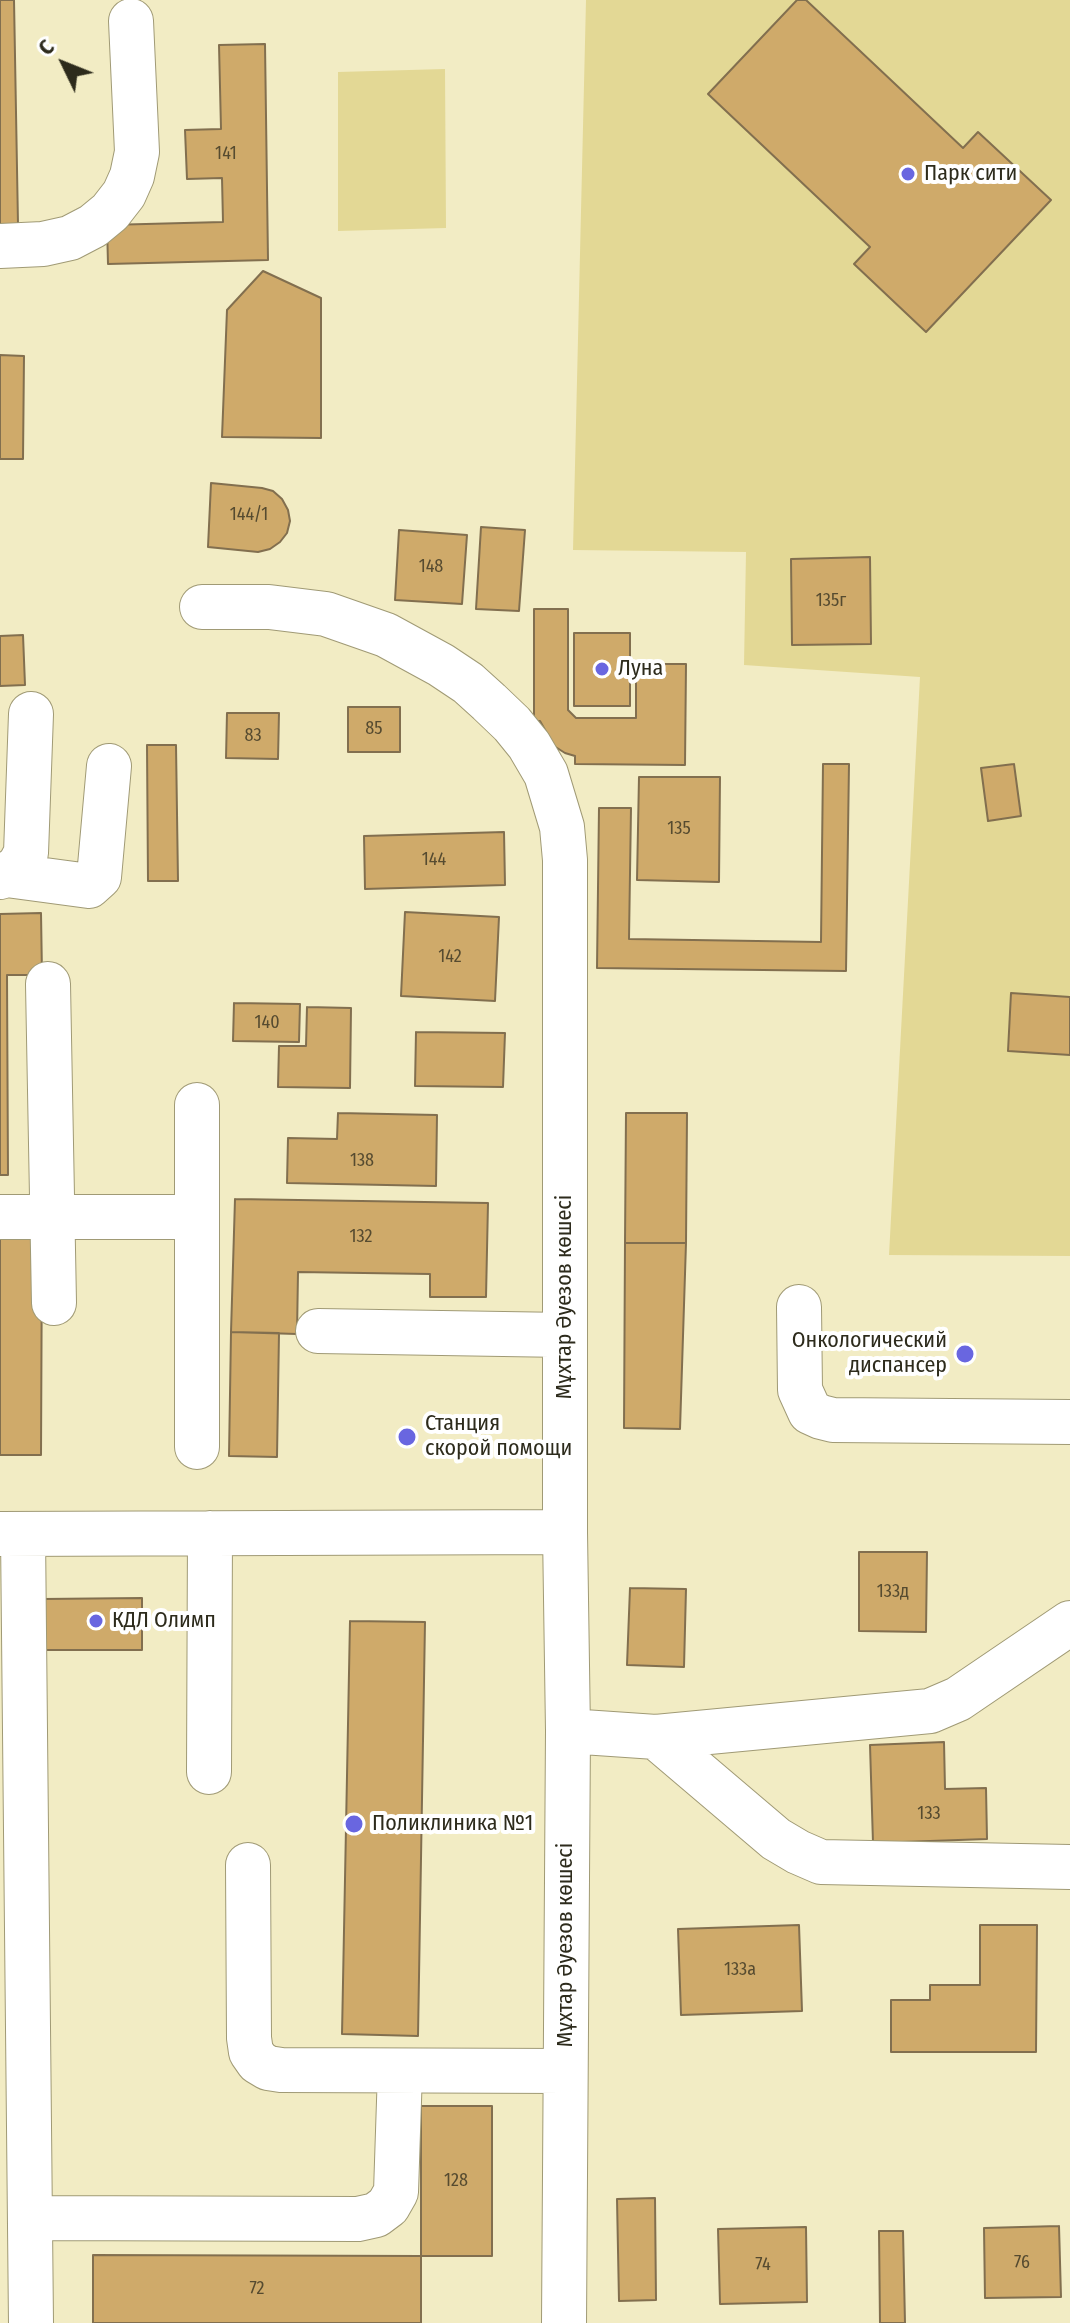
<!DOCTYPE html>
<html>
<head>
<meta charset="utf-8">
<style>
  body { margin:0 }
  #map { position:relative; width:1070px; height:2323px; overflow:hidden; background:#f2ecc4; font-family:"Fira Sans Condensed",sans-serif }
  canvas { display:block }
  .north { position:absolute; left:24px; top:24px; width:80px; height:80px; -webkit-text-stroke:6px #fff; paint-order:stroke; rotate:313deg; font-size:22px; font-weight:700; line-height:32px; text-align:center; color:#2d2b1c }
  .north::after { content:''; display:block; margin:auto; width:28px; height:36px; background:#2d2b1c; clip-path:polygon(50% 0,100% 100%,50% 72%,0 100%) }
</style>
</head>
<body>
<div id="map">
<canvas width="1070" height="2323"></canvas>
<div class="north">С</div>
</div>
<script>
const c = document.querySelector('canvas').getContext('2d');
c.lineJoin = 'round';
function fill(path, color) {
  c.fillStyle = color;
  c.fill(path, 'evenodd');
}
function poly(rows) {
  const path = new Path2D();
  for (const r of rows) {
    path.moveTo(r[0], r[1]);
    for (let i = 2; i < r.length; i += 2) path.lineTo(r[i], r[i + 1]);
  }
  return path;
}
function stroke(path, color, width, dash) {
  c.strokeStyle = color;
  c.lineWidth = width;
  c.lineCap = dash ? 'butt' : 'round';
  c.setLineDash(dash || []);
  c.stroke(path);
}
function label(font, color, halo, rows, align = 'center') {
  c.font = font + ' "Fira Sans Condensed",sans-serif';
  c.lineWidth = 8;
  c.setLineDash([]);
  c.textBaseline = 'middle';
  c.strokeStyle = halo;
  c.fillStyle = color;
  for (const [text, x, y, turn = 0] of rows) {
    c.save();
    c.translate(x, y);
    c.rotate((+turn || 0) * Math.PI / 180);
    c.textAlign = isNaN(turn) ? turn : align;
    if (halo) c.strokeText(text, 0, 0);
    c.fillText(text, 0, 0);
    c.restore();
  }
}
const green = poly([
  [586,0,1070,0,1070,1256,889,1255,920,677,744,665,746,552,573,550],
  [445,69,446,228,338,231,338,72]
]);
const building = poly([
  [0,0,14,0,18,224,0,224,0,0],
  [797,0,806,0,963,148,978,132,1051,200,926,332,854,264,870,247,708,94,797,0],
  [265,44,268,260,108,264,107,225,223,222,222,178,187,179,185,130,221,129,219,45,265,44],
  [263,271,321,298,321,438,222,437,227,310,263,271],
  [0,355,24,356,23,459,0,459,0,355],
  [211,483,262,488,273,491,282,499,288,510,290,521,287,533,280,542,270,549,258,552,208,547,211,483],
  [481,527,525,530,519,611,476,609,481,527],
  [399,530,467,535,462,604,395,600,399,530],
  [870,557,871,644,792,645,791,559,870,557],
  [534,609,568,609,568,710,576,718,636,718,636,664,686,664,685,765,575,764,575,756,565,753,554,746,540,721,534,721,534,609],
  [574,633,630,633,630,706,574,706,574,633],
  [23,635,25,685,0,686,0,636,23,635],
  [348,707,400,707,400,752,348,752,348,707],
  [227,713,279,713,278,759,226,758,227,713],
  [147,745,176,745,178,881,148,881,147,745],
  [823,764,849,764,846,971,597,968,599,808,631,808,629,939,821,942,823,764],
  [1014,764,1021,816,988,821,981,768,1014,764],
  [639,777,720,777,719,882,637,880,639,777],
  [504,832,505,885,365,889,364,836,504,832],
  [405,912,499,917,495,1001,401,996,405,912],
  [41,913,42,975,7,975,8,1175,0,1175,0,914,41,913],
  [1011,993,1070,997,1070,1055,1008,1051,1011,993],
  [234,1003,300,1004,299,1042,233,1041,234,1003],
  [307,1007,351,1008,350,1088,278,1087,279,1046,306,1046,307,1007],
  [416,1032,505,1033,503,1087,415,1086,416,1032],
  [338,1113,437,1115,436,1186,287,1183,288,1138,337,1139,338,1113],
  [626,1113,687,1113,686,1243,625,1243,626,1113],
  [235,1199,488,1203,486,1297,430,1297,430,1274,298,1272,297,1334,231,1332,235,1199],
  [0,1232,42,1233,41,1455,0,1455,0,1232],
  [625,1243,686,1243,680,1429,624,1428,625,1243],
  [231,1332,279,1333,277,1457,229,1456,231,1332],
  [859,1552,927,1552,926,1632,859,1631,859,1552],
  [630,1588,686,1589,684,1667,627,1665,630,1588],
  [142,1598,142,1650,44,1650,43,1599,142,1598],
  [350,1621,425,1622,418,2036,342,2034,350,1621],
  [944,1742,945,1789,986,1788,987,1839,873,1843,870,1745,944,1742],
  [799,1925,802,2011,681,2015,678,1929,799,1925],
  [980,1925,1037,1925,1036,2052,891,2052,891,2000,930,2000,930,1985,980,1985,980,1925],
  [421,2106,492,2106,492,2256,421,2256,421,2106],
  [655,2198,656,2300,619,2301,617,2199,655,2198],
  [1059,2226,1061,2297,985,2298,984,2228,1059,2226],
  [806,2227,807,2302,720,2304,718,2229,806,2227],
  [879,2231,903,2231,905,2323,880,2323,879,2231],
  [93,2255,421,2256,421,2323,93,2323,93,2255]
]);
const minor = poly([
  [0,246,43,244,70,238,93,226,110,212,124,194,132,176,137,152,131,21],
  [202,607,269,607,326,614,386,635,441,665,468,683,489,702,512,724,529,745,546,774,562,827,565,860,565,1532,568,1731,564,2323],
  [7,875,89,886,99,877,109,766],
  [0,877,7,875,19,866,26,853,31,714],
  [48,984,54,1303],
  [197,1105,197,1447],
  [0,1217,196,1217],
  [799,1307,800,1390,810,1412,821,1417,833,1420,1070,1422],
  [318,1331,565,1335],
  [0,1534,565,1532],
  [23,1534,31,2323],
  [568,1731,656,1737,930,1711,958,1699,1070,1623],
  [656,1737,776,1839,798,1852,821,1862,1070,1867],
  [209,1772,210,1533],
  [248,1865,249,2038,251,2052,258,2062,268,2068,281,2070,565,2071],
  [31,2218,358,2219,376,2215,388,2206,396,2192,400,2071]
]);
const markers = [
  [908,174,8,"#6966e0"],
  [602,669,8,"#6966e0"],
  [965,1354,10,"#6966e0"],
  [407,1437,10,"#6966e0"],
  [96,1621,8,"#6966e0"],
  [354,1824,10,"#6966e0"]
];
const numberNames = [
  ["141",226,154],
  ["144/1",249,515],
  ["148",431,567],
  ["135г",831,601],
  ["85",374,729],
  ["83",253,736],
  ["135",679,829],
  ["144",434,860],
  ["142",450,957],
  ["140",267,1023],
  ["138",362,1161],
  ["132",361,1237],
  ["133д",893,1592],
  ["133",929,1814],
  ["133а",740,1970],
  ["128",456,2181],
  ["76",1022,2263],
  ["74",763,2265],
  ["72",257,2289]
];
const poiNames = [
  ["Парк сити",924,174],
  ["Луна",618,669],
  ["Онкологический",947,1341,"right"],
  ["диспансер",947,1366,"right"],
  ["Станция",425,1424],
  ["скорой помощи",425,1449],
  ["КДЛ Олимп",112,1621],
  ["Поликлиника №1",372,1824]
];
const streetNames = [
  ["Мұхтар Әуезов көшесі",565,1297,-90],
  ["Мұхтар Әуезов көшесі",566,1945,-90]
];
fill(green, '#e3d895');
fill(building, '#cfaa6a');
stroke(building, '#826f4f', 2);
stroke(minor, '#a09a75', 46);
stroke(minor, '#fff', 44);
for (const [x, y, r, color] of markers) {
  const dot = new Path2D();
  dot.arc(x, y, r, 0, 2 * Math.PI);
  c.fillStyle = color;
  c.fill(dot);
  stroke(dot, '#fff', 3);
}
label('18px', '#564b30', null, numberNames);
label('22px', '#2d2b1c', '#fff', poiNames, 'left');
label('22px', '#2d2b1c', '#fff', streetNames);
</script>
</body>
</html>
